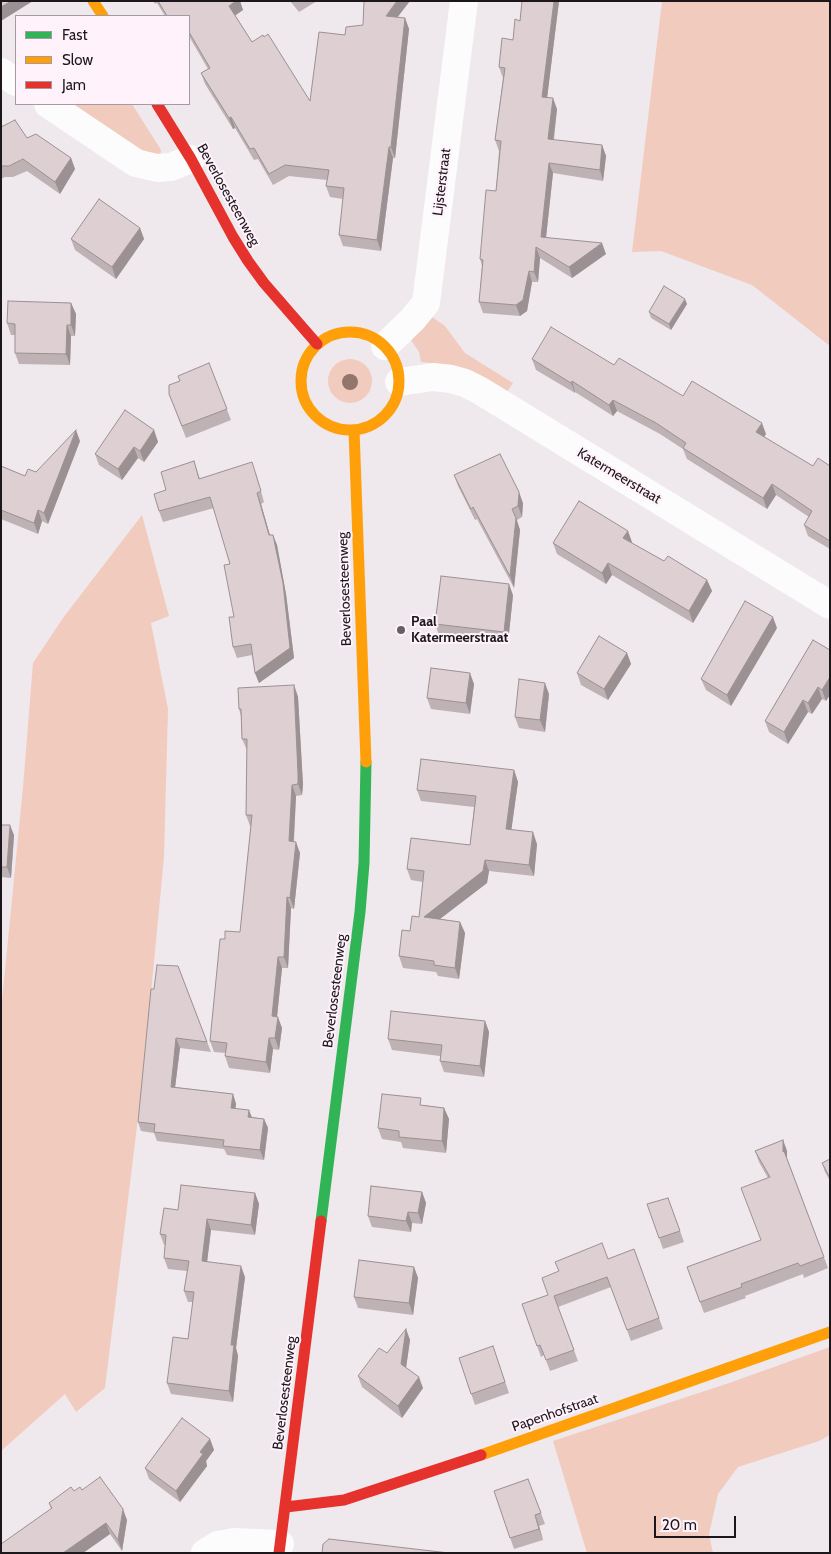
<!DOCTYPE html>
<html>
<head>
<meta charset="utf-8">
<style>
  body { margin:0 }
  #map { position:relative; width:831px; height:1554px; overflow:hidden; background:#efe8ec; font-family:Cabin,sans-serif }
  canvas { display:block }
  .frame { position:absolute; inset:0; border:2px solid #1c171a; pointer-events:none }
  .legend { position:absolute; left:15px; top:15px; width:175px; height:90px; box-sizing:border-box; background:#fff2fb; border:1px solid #a49aa1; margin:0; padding:6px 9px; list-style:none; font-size:15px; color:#1c171a }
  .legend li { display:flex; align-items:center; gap:10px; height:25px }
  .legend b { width:25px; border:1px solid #a49aa1 }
  .scale { position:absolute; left:654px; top:1516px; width:82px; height:22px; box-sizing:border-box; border:2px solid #1c171a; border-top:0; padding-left:6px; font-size:15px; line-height:18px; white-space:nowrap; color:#1c171a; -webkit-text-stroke:4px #fff2fb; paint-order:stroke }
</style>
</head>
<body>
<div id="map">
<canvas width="831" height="1554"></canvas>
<div class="frame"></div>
<ul class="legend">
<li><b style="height:6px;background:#30b455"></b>Fast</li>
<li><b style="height:6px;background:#ff9f0a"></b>Slow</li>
<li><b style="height:6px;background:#e5322d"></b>Jam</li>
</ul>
<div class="scale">20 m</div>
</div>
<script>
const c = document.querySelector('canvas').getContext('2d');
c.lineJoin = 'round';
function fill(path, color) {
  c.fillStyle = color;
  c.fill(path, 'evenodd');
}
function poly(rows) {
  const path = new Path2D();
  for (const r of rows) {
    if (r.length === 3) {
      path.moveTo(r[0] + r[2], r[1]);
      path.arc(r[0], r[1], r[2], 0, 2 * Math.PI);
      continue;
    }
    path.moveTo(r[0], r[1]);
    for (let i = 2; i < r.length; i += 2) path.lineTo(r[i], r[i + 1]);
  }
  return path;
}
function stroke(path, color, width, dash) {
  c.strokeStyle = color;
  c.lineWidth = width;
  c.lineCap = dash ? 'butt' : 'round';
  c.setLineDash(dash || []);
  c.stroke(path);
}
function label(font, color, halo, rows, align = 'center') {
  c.font = font + ' Cabin,sans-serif';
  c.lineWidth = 4;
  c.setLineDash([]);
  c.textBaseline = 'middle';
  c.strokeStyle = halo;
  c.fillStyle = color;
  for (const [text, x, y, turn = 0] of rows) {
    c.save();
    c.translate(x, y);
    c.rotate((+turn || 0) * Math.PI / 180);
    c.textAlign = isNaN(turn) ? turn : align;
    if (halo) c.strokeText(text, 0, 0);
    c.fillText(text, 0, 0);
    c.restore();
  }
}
const green = poly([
  [662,1,830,1,830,346,752,285,661,251,632,252],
  [65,104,132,104,161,150,160,157,157,160],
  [432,317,445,326,465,353,513,383,506,393,487,379,469,370,450,365,421,362,419,352,411,340],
  [350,381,22],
  [142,515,169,616,151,623,168,709,164,857,143,1077,105,1388,76,1412,65,1394,1,1451,1,1011,23,787,33,663,63,618],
  [830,1347,830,1435,819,1441,738,1467,718,1494,709,1534,713,1553,587,1553,553,1441,729,1383]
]);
const street = poly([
  [1,72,16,82],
  [48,104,136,163,157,168,171,167,191,159],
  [385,346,412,320,426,303,464,1],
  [399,382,433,377,451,379,465,383,479,390,830,605],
  [205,1553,218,1545,234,1542,280,1544]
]);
const fast = poly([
  [321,1221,360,912,364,863,366,762]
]);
const slow = poly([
  [93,1,103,16],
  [350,381,49],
  [354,430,366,762],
  [481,1455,830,1332]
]);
const jam = poly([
  [157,104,191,159,233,237,248,261,264,283,317,344],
  [286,1507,344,1500,481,1455],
  [279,1553,321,1221]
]);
const trees = [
  [350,382]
];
const wall = poly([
  [153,1,240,1,243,10,235,15,252,42,310,101,345,35,363,25,397,17,405,18,409,29,395,158,393,158,381,251,343,246,339,235,343,199,330,197,326,186,327,180,289,176,273,185,258,159,254,160,235,128,233,129,205,84,201,73,208,69,190,38,189,39,189,16,165,16,157,3,155,4],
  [290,1,317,1,299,12],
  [522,1,559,1,547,97,557,109,554,140,602,145,606,156,603,181,553,173,546,237,606,254,572,278,540,258,538,282,532,282,527,311,520,316,483,313,479,302,482,266,480,259,496,191,499,151,495,140,503,78,499,67,513,40,520,21],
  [1,127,71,158,75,169,60,194,27,171,13,177,5,177,1,179],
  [140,228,144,239,116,279,75,250,71,239],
  [71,303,76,314,75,336,71,336,70,365,19,364,15,353,15,335,11,335,7,323],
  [687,304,671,330,651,318,649,312],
  [532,359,614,365,766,434,764,437,813,466,830,466,830,549,808,536,804,525,809,517,776,495,767,509,687,459,683,449,660,434,617,411,613,416,575,392,575,393,536,370],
  [209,363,231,420,186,438,169,394,180,381],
  [154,430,158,442,144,462,138,458,122,480,99,465,95,454],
  [80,441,48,524,42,521,38,534,1,519,1,466,25,476,36,472],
  [194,461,200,479,256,473,264,502,261,504,270,535,273,535,277,545,286,594,294,658,259,683,255,673,252,655,237,658,233,647,234,617,230,564,214,508,163,522,159,511,166,490],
  [454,475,523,503,522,517,517,520,520,530,514,588,477,519,475,520,458,486],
  [628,531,631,543,664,561,707,580,712,591,693,623,612,575,606,584,557,554,553,543],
  [513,595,508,643,439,635,435,624],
  [777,628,731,706,706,690,701,679],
  [813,640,826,701,822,699,812,714,808,712,788,744,769,732,765,721],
  [627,653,631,664,608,700,581,685,577,673],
  [474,684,470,714,431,709,427,698],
  [294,685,298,697,303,785,302,795,296,796,294,842,300,853,294,909,291,908,288,968,282,968,277,1017,282,1028,279,1050,273,1049,270,1073,229,1068,225,1056,226,1053,214,1052,210,1041,225,939,240,932,251,826,250,826,246,815,247,750,242,739,241,716,239,709],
  [549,694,545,732,519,728,515,717],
  [514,770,518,782,511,830,537,844,534,876,489,871,487,883,440,919,460,922,465,933,459,979,438,976,436,972,403,968,399,956,410,931,419,917,423,882,411,880,407,869,470,845,474,807,421,801,417,790],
  [1,825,14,835,11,878,1,877],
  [178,966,211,1052,180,1048,175,1087,233,1094,236,1104,235,1109,252,1117,264,1119,268,1128,264,1160,227,1155,224,1149,157,1141,154,1133,141,1131,138,1122,154,989],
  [485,1021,489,1032,484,1077,444,1072,440,1061,440,1056,392,1050,388,1039],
  [423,1105,444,1108,449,1119,446,1153,403,1148,401,1142,382,1139,378,1128],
  [783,1140,787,1151,787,1158,828,1268,804,1278,803,1274,745,1296,746,1298,704,1313,687,1267,761,1240,768,1178,759,1162,755,1151],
  [830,1159,830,1181,825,1172,822,1163],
  [422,1192,426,1203,422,1224,412,1223,411,1232,372,1227,368,1216],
  [255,1193,259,1204,255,1235,211,1230,207,1261,245,1277,236,1348,238,1356,233,1402,171,1394,167,1383,188,1339,193,1302,188,1302,184,1291,187,1271,168,1269,164,1258,165,1245,164,1245,160,1234,178,1210],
  [668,1198,684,1242,663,1249,647,1204],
  [634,1249,663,1329,631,1341,611,1287,558,1307,578,1361,550,1371,544,1355,541,1357,522,1304,548,1295,608,1259],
  [414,1267,418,1278,413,1315,358,1308,354,1297],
  [406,1329,410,1340,406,1368,423,1388,402,1418,362,1387,358,1376,387,1353],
  [493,1346,509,1393,475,1405,459,1358],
  [210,1439,214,1450,206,1461,207,1466,180,1502,149,1479,145,1468],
  [528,1479,545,1524,539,1526,543,1540,514,1549,494,1491],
  [82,1490,127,1520,122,1551,110,1534,83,1553,1,1553,51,1509,49,1503,74,1491]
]);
const shadedWall = poly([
  [11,1,33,1,1,21,1,7],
  [236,1,240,1,243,10,233,17,229,6],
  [397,1,410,1,390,27,386,16],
  [554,1,559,1,546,107,542,97],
  [405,18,409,29,395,158,391,147],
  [553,98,557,109,552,150,548,139],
  [231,117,235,128,233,129,229,118],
  [602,145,606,156,603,181,600,170],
  [389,147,393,158,381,251,377,240],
  [71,158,75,169,60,194,55,182],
  [549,163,553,173,545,247,541,237],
  [140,228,144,239,116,279,112,267],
  [602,243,606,254,572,278,569,267],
  [536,247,540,258,538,282,534,272],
  [529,271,532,282,527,311,520,316,516,305],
  [685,299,687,304,671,330,669,324],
  [71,303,76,314,75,336,71,325],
  [67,325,71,336,70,365,66,354],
  [572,381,575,392,575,393,571,383],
  [613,400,617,411,613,416,609,405],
  [762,423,766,434,760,443,756,432],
  [76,430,80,441,48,524,44,513],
  [154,430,158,442,144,462,140,451],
  [134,447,138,458,122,480,118,469],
  [772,484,776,495,767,509,763,498],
  [519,492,523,503,522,517,518,506],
  [257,493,261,504,273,546,269,535],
  [38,510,42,521,38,534,34,523],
  [516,518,520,530,514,588,510,576],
  [628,531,632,542,627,549,623,538],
  [273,535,277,545,286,594,294,658,259,683,255,673],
  [608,563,612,575,606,584,602,573],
  [707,580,712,591,693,623,689,611],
  [509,584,513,595,508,643,504,632],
  [773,617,777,628,731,706,727,695],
  [627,653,631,664,608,700,604,689],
  [470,673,474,684,470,714,466,703],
  [830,677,830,695,826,701,822,690],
  [545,683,549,694,545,732,540,720],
  [294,685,298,697,303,785,302,795,298,784],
  [818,687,822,699,812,714,808,703],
  [803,700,808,712,788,744,784,732],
  [514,770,518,782,510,840,506,829],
  [292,785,296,796,293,852,289,841],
  [10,825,14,835,11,878,7,867],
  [533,832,537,844,534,876,529,865],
  [296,842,300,853,294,909,290,898],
  [485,860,489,871,487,883,428,928,424,917],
  [287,897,291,908,288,968,284,957],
  [460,922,465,933,459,979,455,968],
  [278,957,282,968,276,1027,272,1016],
  [278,1017,282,1028,279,1050,275,1038],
  [485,1021,489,1032,484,1077,480,1066],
  [176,1038,180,1048,174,1096,171,1087],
  [269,1038,273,1049,270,1073,266,1062],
  [233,1094,236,1104,234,1118,231,1108],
  [444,1108,449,1119,446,1153,442,1141],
  [249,1110,253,1120,248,1117],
  [264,1119,268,1128,264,1160,260,1150],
  [783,1140,787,1151,787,1163,783,1152],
  [422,1192,426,1203,422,1224,418,1213],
  [255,1193,259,1204,255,1235,251,1225],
  [408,1212,412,1223,411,1232,406,1221],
  [207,1219,211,1230,206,1271,202,1261],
  [241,1266,245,1277,236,1348,238,1356,233,1402,229,1391,231,1345],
  [414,1267,418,1278,413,1315,409,1303],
  [406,1329,410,1340,405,1375,401,1364],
  [419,1377,423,1388,402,1418,398,1406],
  [210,1439,214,1450,206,1461,207,1466,180,1502,176,1491,200,1452],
  [123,1509,127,1520,122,1551,118,1540],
  [535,1515,539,1526,543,1540,539,1529],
  [106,1523,110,1534,83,1553,63,1553]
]);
const building = poly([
  [1,1,11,1,1,7,1,1],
  [158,1,236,1,229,6,252,42,263,35,264,37,268,34,310,101,319,32,345,35,346,27,363,25,364,1,397,1,386,16,405,18,391,147,389,147,377,240,339,235,344,188,326,186,329,170,285,165,269,174,254,148,250,149,231,117,229,118,201,73,210,68,189,32,189,16,167,16,158,1],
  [522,1,554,1,542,97,553,98,548,139,602,145,600,170,549,163,541,237,602,243,569,267,536,247,534,272,529,271,523,300,516,305,479,302,483,260,480,259,486,190,496,191,501,141,495,140,505,68,499,67,502,38,513,40,515,19,520,21,522,1],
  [15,120,27,138,36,134,71,158,55,182,23,159,9,166,1,166,1,127,15,120],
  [99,199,140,228,112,267,71,239,99,199],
  [664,286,685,299,669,324,649,312,664,286],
  [8,301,71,303,71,325,67,325,66,354,15,353,15,324,7,323,8,301],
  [551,327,614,365,619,358,683,396,692,381,762,423,756,432,813,466,818,458,830,466,830,541,804,525,812,511,772,484,763,498,683,448,686,443,656,423,613,400,609,405,572,381,571,383,532,359,551,327],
  [209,363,227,409,182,426,169,394,169,385,180,381,178,376,209,363],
  [125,410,154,430,140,451,134,447,118,469,95,454,125,410],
  [76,430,44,513,38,510,34,523,1,510,1,466,25,476,28,469,36,472,76,430],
  [500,454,519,492,518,506,512,509,516,518,510,576,473,507,471,509,454,475,500,454],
  [194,461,199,479,252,462,261,491,257,493,269,535,273,535,283,583,290,648,255,673,251,644,233,647,229,617,234,617,224,565,230,564,210,497,159,511,154,494,166,490,161,472,194,461],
  [579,501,628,531,623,538,664,561,668,556,707,580,689,611,608,563,602,573,553,543,579,501],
  [441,576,509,584,504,632,435,624,441,576],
  [745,601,773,617,727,695,701,679,745,601],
  [599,636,627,653,604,689,577,673,599,636],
  [813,640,830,650,830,677,822,690,818,687,808,703,803,700,784,732,765,721,813,640],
  [431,668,470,673,466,703,427,698,431,668],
  [519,679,545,683,540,720,515,717,519,679],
  [294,685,298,774,298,784,292,785,289,841,296,842,290,898,287,897,284,957,278,957,272,1016,278,1017,275,1038,269,1038,266,1062,225,1056,227,1043,210,1041,220,939,225,939,225,931,240,932,252,815,246,815,247,739,242,739,241,709,239,709,238,688,294,685],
  [421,759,514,770,506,829,533,832,529,865,485,860,483,871,424,917,460,922,455,968,434,965,434,961,399,956,402,930,410,931,412,916,419,917,424,871,407,869,411,838,470,845,476,796,417,790,421,759],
  [1,825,10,825,7,867,1,867,1,825],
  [157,965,178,966,207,1042,176,1038,171,1087,233,1094,231,1108,249,1110,248,1117,264,1119,260,1150,223,1146,224,1140,154,1132,155,1124,138,1122,151,989,154,989,157,965],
  [391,1011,485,1021,480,1066,440,1061,442,1045,388,1039,391,1011],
  [382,1094,421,1098,420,1105,444,1108,442,1141,399,1137,399,1131,378,1128,382,1094],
  [783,1140,783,1152,784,1151,824,1257,800,1266,798,1263,741,1284,742,1287,700,1302,687,1267,761,1240,741,1188,770,1177,755,1151,783,1140],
  [830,1159,830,1178,822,1163,830,1159],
  [181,1185,255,1193,251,1225,207,1219,202,1261,241,1266,231,1345,234,1345,229,1391,167,1383,173,1337,188,1339,194,1292,184,1291,189,1261,164,1258,166,1235,160,1234,164,1208,178,1210,181,1185],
  [371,1186,422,1192,418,1213,408,1212,406,1221,368,1216,371,1186],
  [668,1198,680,1231,659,1238,647,1204,668,1198],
  [602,1243,608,1259,634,1249,659,1318,627,1330,607,1277,554,1296,574,1350,546,1360,540,1345,537,1346,522,1304,548,1295,542,1278,559,1271,555,1262,602,1243],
  [359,1260,414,1267,409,1303,354,1297,359,1260],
  [406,1329,401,1364,419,1377,398,1406,358,1376,379,1348,387,1353,406,1329],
  [493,1346,505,1382,471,1394,459,1358,493,1346],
  [182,1418,210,1439,200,1452,203,1454,176,1491,145,1468,182,1418],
  [100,1477,123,1509,118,1540,106,1523,63,1553,1,1553,1,1544,52,1508,49,1503,71,1487,74,1491,80,1487,82,1490,100,1477],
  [528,1479,541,1513,535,1515,539,1529,510,1538,494,1491,528,1479],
  [329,1539,449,1553,322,1553,323,1544,329,1539]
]);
const markers = [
  [401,630,5,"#666064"]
];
const streetNames = [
  ["Lijsterstraat",442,182,-83],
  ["Beverlosesteenweg",228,195,61],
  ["Katermeerstraat",619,476,31],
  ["Beverlosesteenweg",345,589,-92],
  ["Beverlosesteenweg",335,991,-83],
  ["Beverlosesteenweg",285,1393,-83],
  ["Papenhofstraat",555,1413,-19]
];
const poiNames = [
  ["Paal",411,622],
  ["Katermeerstraat",411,638]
];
fill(green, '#f2cbbf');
stroke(street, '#fdfcfc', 28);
stroke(fast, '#30b455', 11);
stroke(slow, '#ff9f0a', 11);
stroke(jam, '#e5322d', 11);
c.fillStyle = '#94756b';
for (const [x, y] of trees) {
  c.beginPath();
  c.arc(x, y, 8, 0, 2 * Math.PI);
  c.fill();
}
fill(wall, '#beb2b5');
fill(shadedWall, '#9b9193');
fill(building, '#ddcfd2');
stroke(building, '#9b9193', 1);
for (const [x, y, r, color] of markers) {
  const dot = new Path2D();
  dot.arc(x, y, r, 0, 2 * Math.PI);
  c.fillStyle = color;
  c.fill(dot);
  stroke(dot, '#fff2fb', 2);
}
label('14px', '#1c171a', '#fff2fb', streetNames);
label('bold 14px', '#1c171a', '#fff2fb', poiNames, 'left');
</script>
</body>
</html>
